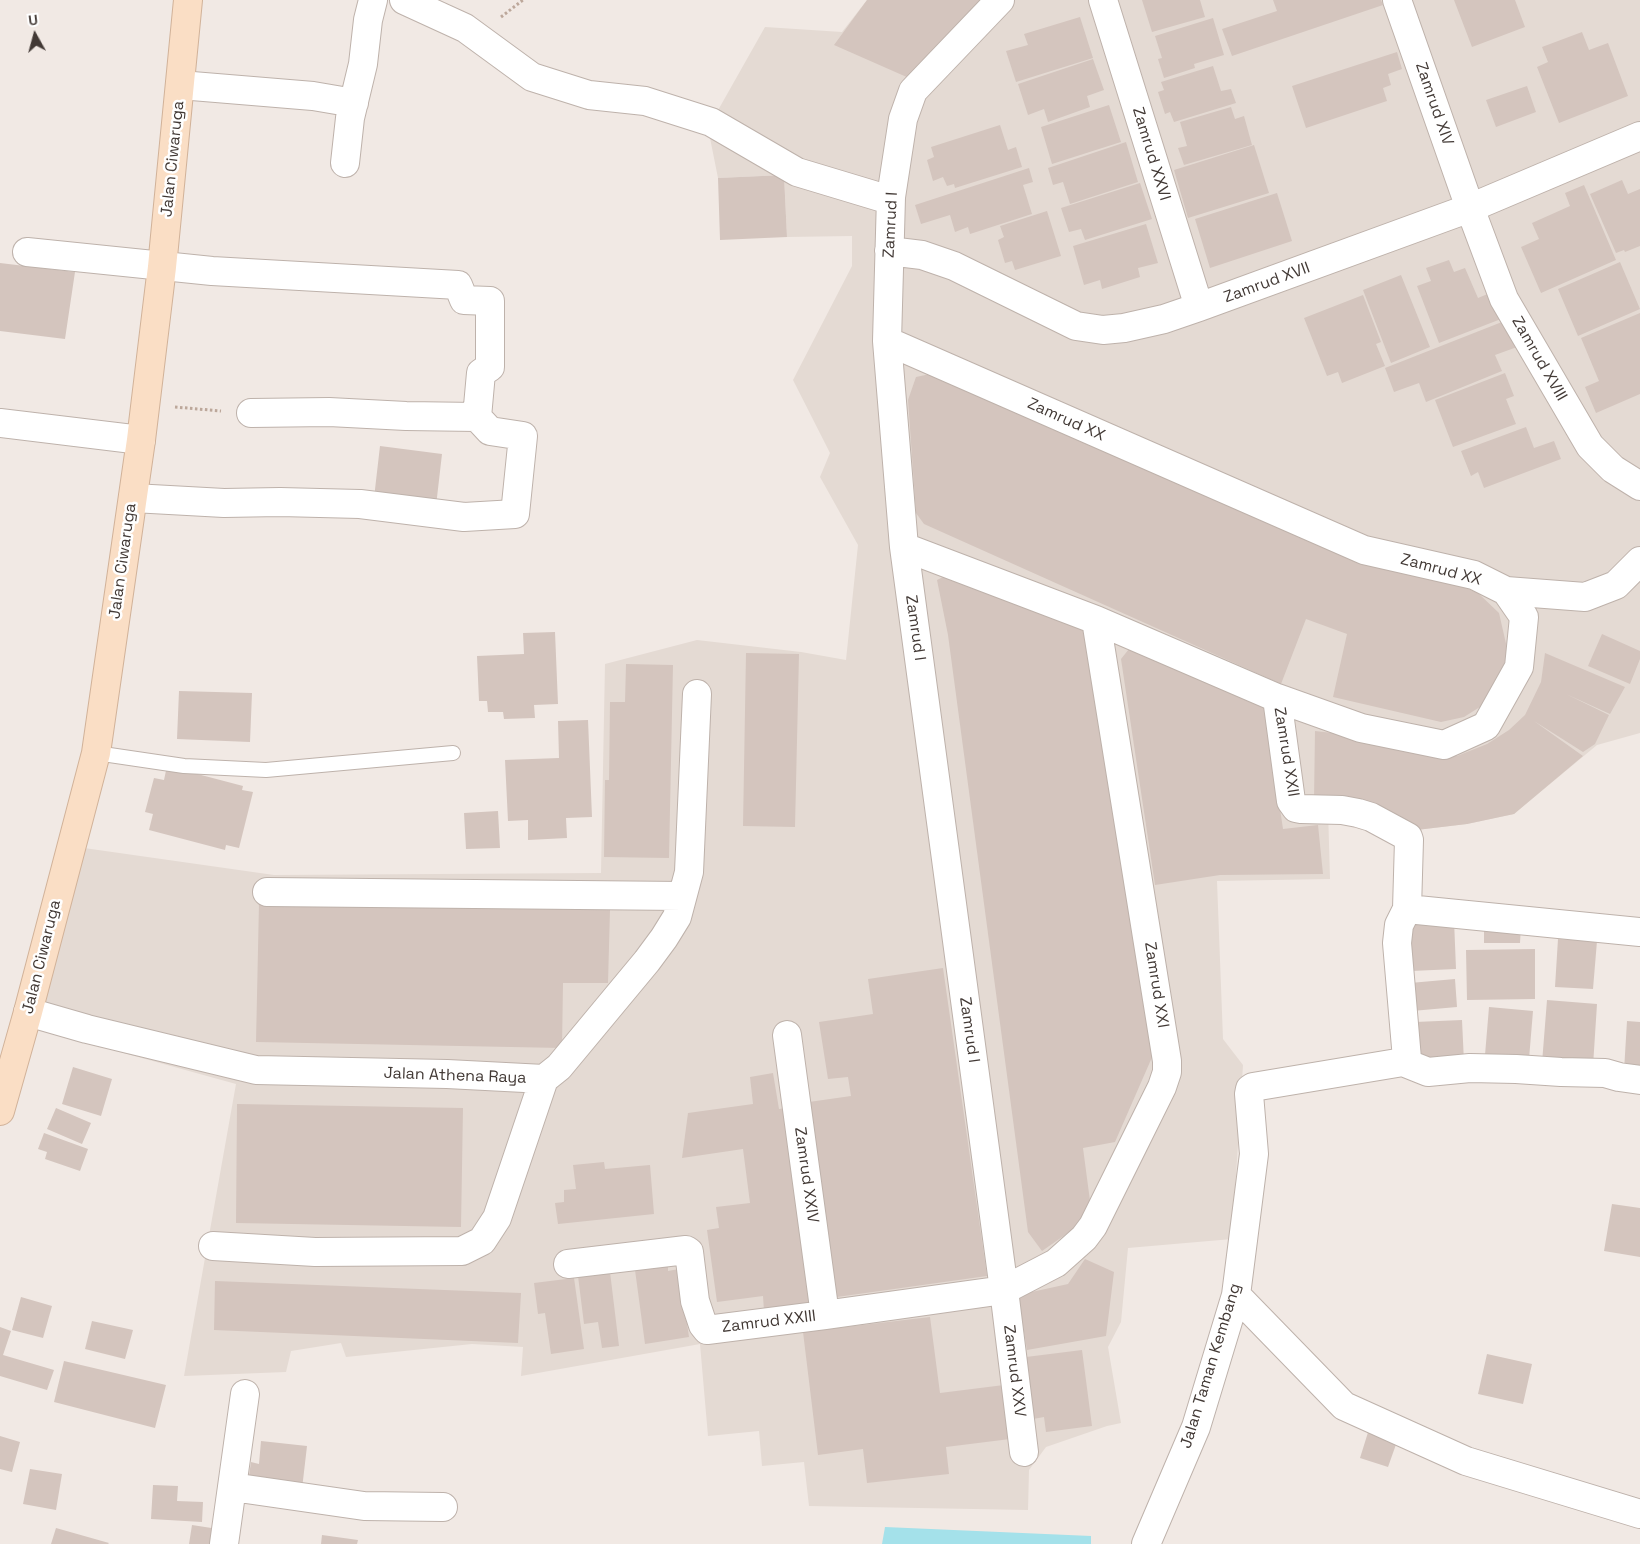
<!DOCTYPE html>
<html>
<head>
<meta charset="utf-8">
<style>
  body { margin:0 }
  #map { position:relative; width:1640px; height:1544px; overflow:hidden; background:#f1e9e4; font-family:"Space Grotesk",sans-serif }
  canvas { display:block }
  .north { position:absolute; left:10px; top:10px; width:50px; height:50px; -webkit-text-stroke:4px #fff; paint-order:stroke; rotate:353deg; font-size:14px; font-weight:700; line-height:20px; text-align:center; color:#423935 }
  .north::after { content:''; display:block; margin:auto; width:18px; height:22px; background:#423935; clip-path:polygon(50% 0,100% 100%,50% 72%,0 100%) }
</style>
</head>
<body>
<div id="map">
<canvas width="1640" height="1544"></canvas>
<div class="north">U</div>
</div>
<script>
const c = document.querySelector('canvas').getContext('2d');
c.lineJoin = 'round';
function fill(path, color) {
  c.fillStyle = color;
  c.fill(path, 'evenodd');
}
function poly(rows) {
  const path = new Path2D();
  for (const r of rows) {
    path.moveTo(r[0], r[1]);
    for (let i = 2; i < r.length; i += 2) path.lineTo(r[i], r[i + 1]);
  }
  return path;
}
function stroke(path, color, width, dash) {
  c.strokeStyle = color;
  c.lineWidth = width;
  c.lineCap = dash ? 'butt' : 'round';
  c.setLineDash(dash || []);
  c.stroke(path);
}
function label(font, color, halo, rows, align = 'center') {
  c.font = font + ' "Space Grotesk",sans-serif';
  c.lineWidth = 5;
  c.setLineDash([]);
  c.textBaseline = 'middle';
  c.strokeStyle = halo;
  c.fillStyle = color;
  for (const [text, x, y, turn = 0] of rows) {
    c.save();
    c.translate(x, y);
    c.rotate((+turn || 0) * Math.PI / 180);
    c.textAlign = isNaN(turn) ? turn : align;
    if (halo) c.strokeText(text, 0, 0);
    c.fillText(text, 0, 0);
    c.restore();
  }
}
const residential = poly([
  [867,0,1640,0,1640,733,1597,745,1514,814,1467,824,1408,831,1328,809,1330,879,1217,881,1223,1039,1243,1065,1232,1239,1128,1248,1121,1322,1108,1347,1121,1423,1107,1426,1046,1447,1029,1470,1028,1510,809,1506,804,1462,762,1466,759,1431,708,1436,700,1344,521,1376,523,1347,472,1344,346,1357,341,1343,291,1351,286,1372,184,1376,236,1084,44,1031,28,1012,70,846,274,875,601,873,605,664,697,640,801,652,846,660,858,545,820,477,830,453,793,380,852,266,852,236,787,237,784,175,718,178,708,128,765,27,842,32]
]);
const water = poly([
  [885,1527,1091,1536,1091,1544,882,1544]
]);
const building = poly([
  [867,0,992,0,918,82,834,45],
  [1142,0,1200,0,1205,17,1152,32],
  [1273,0,1381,0,1383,5,1232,56,1222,29,1277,11],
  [1454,0,1515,0,1525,27,1472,47],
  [1080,17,1093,58,1016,82,1006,51,1028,45,1024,34],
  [1213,18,1224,55,1194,64,1195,68,1164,78,1158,59,1162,58,1155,36],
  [1582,32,1589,50,1608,43,1628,96,1559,123,1537,67,1548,62,1542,47],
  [1397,52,1402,69,1388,74,1391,85,1383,88,1387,101,1306,128,1292,86],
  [1093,59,1104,90,1087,96,1090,107,1048,122,1044,109,1028,115,1018,84],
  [1213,66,1221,91,1231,89,1236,103,1174,122,1170,112,1165,114,1158,92,1164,90,1161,82],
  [1527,86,1536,112,1496,127,1486,100],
  [1109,105,1121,142,1052,164,1041,127],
  [1231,107,1235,119,1244,116,1252,145,1184,165,1178,148,1187,146,1180,122],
  [1000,125,1008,150,1016,147,1022,167,955,188,954,184,947,186,943,177,933,181,927,160,934,157,931,147],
  [1126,142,1138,182,1070,204,1063,182,1053,185,1048,168],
  [1254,145,1269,193,1188,218,1174,170],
  [1029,168,1033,182,1023,185,1032,214,970,234,968,227,955,232,950,215,921,224,915,205],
  [784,175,787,237,720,240,718,178],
  [1622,180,1628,194,1640,189,1640,246,1625,252,1624,250,1616,253,1590,194],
  [1140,183,1152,219,1085,240,1081,229,1069,232,1061,208],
  [1584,185,1616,260,1541,293,1521,247,1539,239,1532,223,1570,206,1565,193],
  [1277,193,1292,241,1210,268,1195,219],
  [1047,211,1061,256,1015,270,1012,261,1005,263,998,240,1004,237,1000,226],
  [1146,224,1158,263,1138,268,1140,277,1102,289,1100,280,1084,285,1073,246],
  [1449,260,1454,272,1465,268,1478,298,1490,293,1501,319,1439,343,1417,286,1431,281,1426,268],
  [1620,262,1640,309,1578,336,1558,289],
  [0,263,75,272,65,339,0,331],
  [1401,275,1430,347,1391,363,1363,290],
  [1363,295,1381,342,1376,344,1385,366,1342,383,1338,372,1327,376,1304,318],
  [1640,313,1640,394,1596,413,1585,387,1599,381,1581,338],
  [1507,320,1517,347,1495,355,1502,371,1426,402,1419,383,1394,392,1385,368],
  [944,371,1478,593,1499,613,1507,648,1503,672,1483,705,1464,717,1441,722,1333,697,1347,634,1306,619,1281,684,924,524,916,513,908,400,916,377],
  [1505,373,1514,396,1506,399,1516,424,1453,447,1435,400],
  [1526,427,1534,448,1554,441,1561,459,1484,488,1478,472,1471,476,1461,451],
  [380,446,442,454,436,506,374,498],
  [951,573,1089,629,1153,1055,1115,1142,1083,1148,1092,1216,1042,1251,1028,1232,948,635,937,580],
  [555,632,558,704,534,705,535,718,504,719,503,712,488,712,487,701,479,701,477,656,524,654,523,633],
  [1602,634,1640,651,1640,659,1630,684,1588,666],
  [1129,649,1265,707,1283,829,1318,825,1323,874,1220,875,1155,885,1121,659],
  [746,653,799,654,795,827,743,826],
  [1545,653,1625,687,1610,714,1566,694,1609,715,1595,744,1583,752,1534,721,1583,756,1514,814,1467,824,1408,831,1314,801,1315,731,1377,738,1457,756,1487,744,1509,730,1525,715,1541,682],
  [626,664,673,665,669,858,604,857,605,780,609,780,610,702,625,702],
  [179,691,252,693,250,742,177,739],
  [588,720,592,817,566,818,567,838,528,840,528,820,508,821,505,760,559,758,558,721],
  [167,766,243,786,242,790,253,792,239,848,226,845,225,850,149,830,153,814,145,812,154,778,164,780],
  [498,811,500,848,466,849,464,813],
  [259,903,610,910,608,983,563,983,562,1048,256,1042],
  [1454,920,1456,969,1411,971,1410,921],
  [1484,926,1521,926,1520,943,1484,943],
  [1558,939,1597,941,1593,989,1555,987],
  [1535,949,1535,999,1467,1000,1466,950],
  [943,968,987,1276,837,1297,809,1102,851,1096,848,1077,828,1079,819,1022,873,1014,868,979],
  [1455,979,1457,1007,1412,1011,1410,983],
  [1547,1000,1597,1004,1593,1066,1542,1063],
  [1489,1007,1533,1011,1529,1059,1485,1055],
  [1462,1020,1464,1062,1417,1064,1415,1022],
  [1627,1021,1640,1022,1640,1072,1624,1071],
  [73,1067,112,1079,101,1116,62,1104],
  [773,1073,779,1109,786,1108,813,1305,764,1311,763,1296,717,1302,707,1230,719,1228,716,1207,750,1203,743,1149,682,1158,688,1113,753,1104,750,1077],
  [237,1104,463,1108,461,1227,236,1223],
  [56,1108,91,1123,82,1144,47,1129],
  [44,1133,88,1149,80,1171,45,1159,47,1152,38,1149],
  [604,1162,605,1169,650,1165,654,1214,558,1224,555,1203,564,1202,564,1190,576,1189,573,1165],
  [1612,1204,1640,1208,1640,1257,1604,1251],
  [1085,1259,1114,1272,1106,1336,1027,1350,1018,1295,1068,1284],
  [668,1266,668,1271,679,1269,689,1337,645,1344,635,1270],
  [610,1272,619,1346,602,1348,598,1322,584,1324,578,1276],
  [574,1278,584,1349,551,1354,545,1313,538,1314,534,1283],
  [215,1281,521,1293,518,1343,214,1330],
  [21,1297,52,1306,43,1338,12,1330],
  [930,1317,940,1393,1004,1385,1010,1439,946,1447,949,1474,867,1483,863,1449,818,1455,803,1332],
  [92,1321,133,1330,125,1359,85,1349],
  [0,1327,11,1331,3,1355,54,1370,47,1390,0,1376],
  [1082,1350,1092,1426,1046,1432,1044,1417,1033,1419,1026,1357],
  [1487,1354,1532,1364,1523,1404,1478,1394],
  [64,1361,166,1385,155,1428,54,1402],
  [1370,1426,1399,1436,1388,1467,1360,1458],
  [0,1436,20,1442,12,1472,0,1469],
  [261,1441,307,1446,302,1489,248,1482,251,1462,259,1464],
  [30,1469,62,1474,56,1510,23,1504],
  [153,1485,178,1486,177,1501,203,1502,202,1522,151,1519],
  [192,1525,218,1529,216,1544,189,1544],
  [56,1528,109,1543,108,1544,51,1544],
  [322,1535,358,1540,357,1544,321,1544]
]);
const path = poly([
  [501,17,523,0],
  [175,407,221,411]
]);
const lane = poly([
  [96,753,184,766,266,770,453,753]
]);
const street = poly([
  [404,0,465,28,532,77,589,95,645,101,711,122,797,172,880,197,891,197],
  [1000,0,913,91,903,119,891,197,887,341,904,547,1004,1290,1024,1452],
  [1103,0,1199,307],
  [1397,0,1470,208,1504,299,1590,446,1613,469,1640,486],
  [180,85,313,96,354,103],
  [345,163,350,118,363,64,368,20,373,0],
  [889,251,922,255,954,266,1076,326,1103,330,1124,328,1164,319,1199,307,1470,208,1640,136],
  [27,252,212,271,458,285,464,300,490,301,490,367,481,373,477,417,406,416,329,412,251,413],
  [887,341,1364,550,1474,575,1506,591,1524,617,1519,667,1486,726,1444,745,1361,728,1277,698,1096,620,904,547],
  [0,423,141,440],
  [133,498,224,503,280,502,360,504,464,517,515,514,523,436,490,431,477,417],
  [1506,591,1585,597,1616,585,1640,561],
  [267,892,682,896],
  [1407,909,1640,932],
  [28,1012,87,1029,256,1070,447,1074,544,1079,559,1067,647,961,664,938,677,917,689,872,697,694],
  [787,1035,825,1315],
  [1403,1062,1428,1072,1470,1068,1516,1069,1561,1072,1605,1073,1619,1077,1640,1080],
  [213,1246,315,1252,462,1251,482,1241,497,1218,544,1079],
  [568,1264,686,1250,689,1252,695,1301,703,1325,707,1330,825,1315,1004,1290,1056,1263,1084,1238,1093,1226,1162,1087,1167,1072,1167,1061,1096,620],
  [1236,1295,1344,1406,1466,1461,1640,1514],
  [232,1487,364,1506,443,1507],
  [224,1544,245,1394],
  [1146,1544,1196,1427,1236,1295,1254,1154,1249,1094,1250,1089,1253,1087,1403,1062,1407,1059,1397,943,1399,925,1407,909,1409,840,1408,837,1371,817,1358,813,1342,810,1301,809,1296,808,1291,801,1277,698]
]);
const secondary = poly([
  [0,1111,28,1012,96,753,141,440,162,267,188,0]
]);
const streetNames = [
  ["Zamrud XIV",1434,104,71],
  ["Zamrud XXVI",1151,154,73],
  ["Jalan Ciwaruga",173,159,-84],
  ["Zamrud I",891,225,-87],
  ["Zamrud XVII",1267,283,-20],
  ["Zamrud XVIII",1539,359,60],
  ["Zamrud XX",1066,420,24],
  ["Jalan Ciwaruga",123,561,-82],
  ["Zamrud XX",1441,570,15],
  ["Zamrud I",915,628,82],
  ["Zamrud XXII",1286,752,81],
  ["Jalan Ciwaruga",42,957,-76],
  ["Zamrud XXI",1156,985,81],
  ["Zamrud I",969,1030,82],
  ["Jalan Athena Raya",455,1076,2],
  ["Zamrud XXIV",806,1175,82],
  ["Zamrud XXIII",769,1322,-7],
  ["Jalan Taman Kembang",1211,1366,-73],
  ["Zamrud XXV",1014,1371,83]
];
fill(residential, '#e4dad3');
fill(water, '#a4e1ea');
fill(building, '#d4c5be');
stroke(lane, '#beb2ab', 16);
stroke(street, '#beb2ab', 30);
stroke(secondary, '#d1b299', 30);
stroke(path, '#bca79a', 3, [2.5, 2.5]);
stroke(lane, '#fff', 14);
stroke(street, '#fff', 28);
stroke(secondary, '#fadec5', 28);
label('16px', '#423935', '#fff', streetNames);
</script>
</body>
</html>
